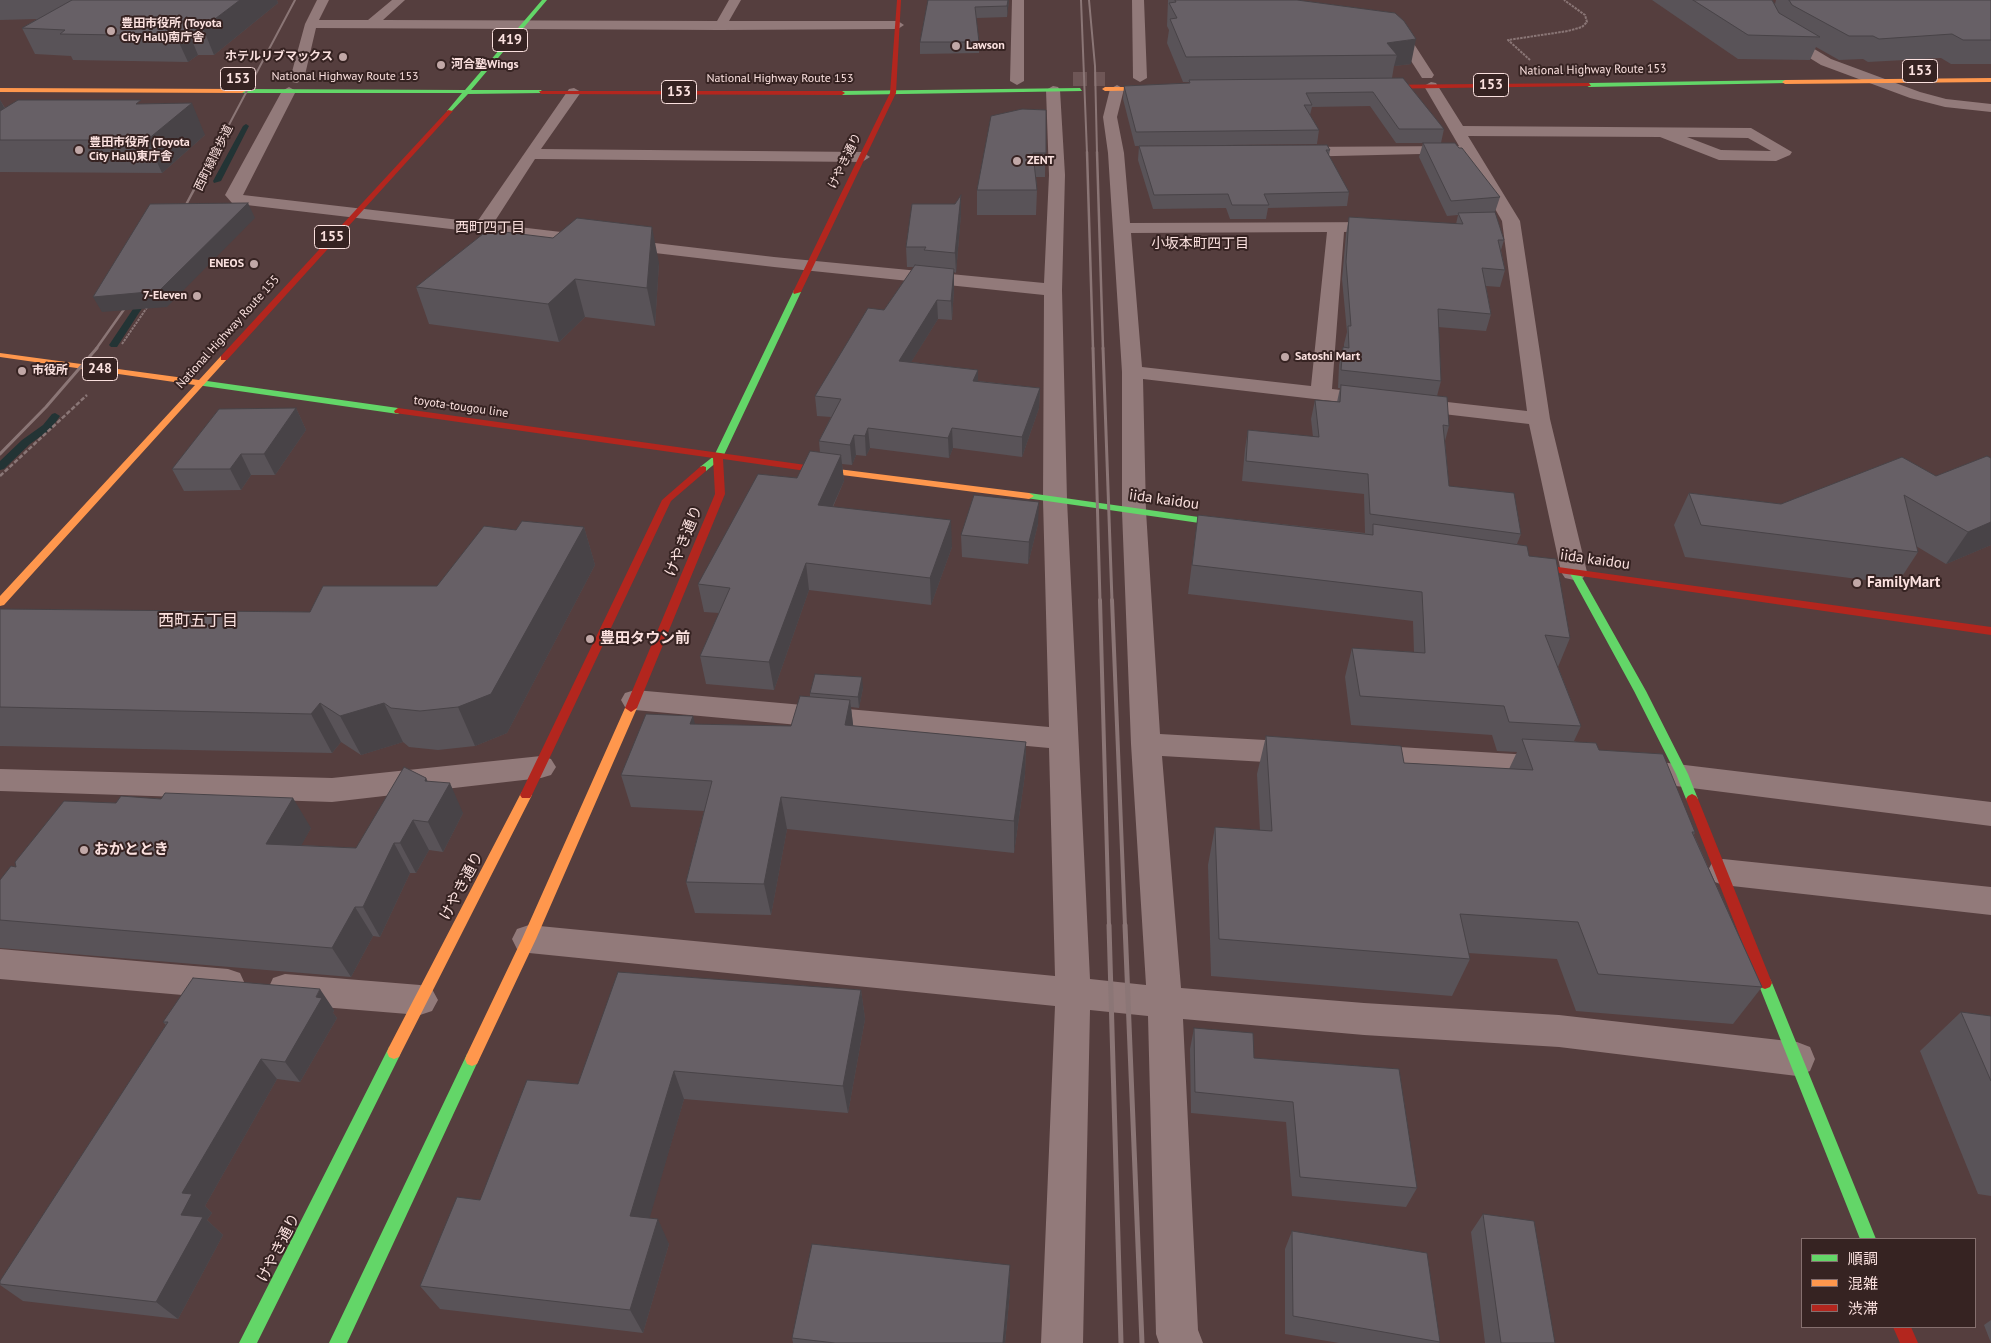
<!DOCTYPE html>
<html>
<head>
<meta charset="utf-8">
<style>
  body { margin:0 }
  #map { position:relative; width:1991px; height:1343px; overflow:hidden; background:#553e3e; font-family:"PT Sans","Noto Sans JP",sans-serif }
  canvas { display:block }
  .legend { position:absolute; left:1801px; top:1238px; width:175px; height:90px; box-sizing:border-box; background:#362322; border:1px solid #856f6e; margin:0; padding:6px 9px; list-style:none; font-size:15px; color:#fbe1df }
  .legend li { display:flex; align-items:center; gap:10px; height:25px }
  .legend b { width:25px; border:1px solid #856f6e }
</style>
</head>
<body>
<div id="map">
<canvas width="1991" height="1343"></canvas>
<ul class="legend">
<li><b style="height:6px;background:#63d668"></b>順調</li>
<li><b style="height:6px;background:#ff974d"></b>混雑</li>
<li><b style="height:6px;background:#b3261e"></b>渋滞</li>
</ul>
</div>
<script>
const c = document.querySelector('canvas').getContext('2d');
c.lineJoin = 'round';
function poly(rows) {
  const path = new Path2D();
  for (const r of rows) {
    path.moveTo(r[0], r[1]);
    for (let i = 2; i < r.length; i += 2) path.lineTo(r[i], r[i + 1]);
  }
  return path;
}
function fill(path, color) {
  c.fillStyle = color;
  c.fill(path, 'evenodd');
}
function stroke(path, color, width, dash) {
  c.strokeStyle = color;
  c.lineWidth = width;
  c.lineCap = dash ? 'butt' : 'round';
  c.setLineDash(dash || []);
  c.stroke(path);
}
function label(font, color, halo, rows, align = 'center') {
  c.font = font + ' "PT Sans","Noto Sans JP",sans-serif';
  c.lineWidth = 4;
  c.setLineDash([]);
  c.textBaseline = 'middle';
  c.strokeStyle = halo;
  c.fillStyle = color;
  for (const [text, x, y, turn = 0] of rows) {
    c.save();
    c.translate(x, y);
    c.rotate((+turn || 0) * Math.PI / 180);
    c.textAlign = isNaN(turn) ? turn : align;
    if (halo) c.strokeText(text, 0, 0);
    c.fillText(text, 0, 0);
    c.restore();
  }
}
const stream = poly([
  [246,124,249,126,221,181,214,183,213,181,243,126,246,124],
  [139,300,146,302,117,347,111,347,109,345,139,300],
  [55,413,60,416,51,429,30,444,4,469,0,470,0,461,22,440,43,425,52,414,55,413]
]);
const highwayTunnel = poly([
  [1073,79,1105,79]
]);
const pathFar1 = poly([
  [1530,60,1508,40,1568,31,1582,27,1587,22,1585,15,1564,0],
  [122,344,148,306]
]);
const path = poly([
  [0,476,87,395]
]);
const street = poly([
  [317,0,329,0,319,20,368,20,392,0,405,0,383,20,717,21,729,0,741,0,729,21,898,21,904,25,898,29,720,30,316,28,304,79,297,83,292,82,290,79,305,24,317,0],
  [1012,0,1024,0,1024,81,1017,85,1010,81,1012,0],
  [1132,0,1144,0,1147,78,1140,82,1133,78,1132,0],
  [1749,0,1763,0,1770,7,1781,29,1831,59,1920,92,1946,99,1991,104,1991,112,1945,107,1910,98,1821,65,1771,34,1759,9,1749,0],
  [1387,26,1405,30,1434,75,1432,78,1422,78,1395,36,1382,33,1381,30,1387,26],
  [1431,82,1436,83,1463,126,1751,128,1792,152,1790,155,1776,161,1719,160,1660,137,1468,136,1520,221,1550,419,1587,572,1583,578,1574,580,1565,578,1561,572,1529,424,1143,379,1146,511,1160,734,1300,742,1310,745,1315,753,1310,761,1300,764,1162,756,1181,988,1364,1003,1559,1015,1797,1042,1810,1047,1815,1059,1810,1071,1797,1076,1559,1047,1364,1035,1183,1019,1198,1330,1203,1343,1159,1343,1156,1334,1148,1016,1090,1010,1083,1343,1041,1343,1055,1006,529,953,517,949,512,939,517,929,529,925,1055,976,1049,748,635,710,625,707,621,700,625,693,635,690,1049,727,1043,500,1044,295,774,267,238,204,232,203,225,195,282,91,289,87,296,91,243,195,477,222,569,89,574,88,581,92,541,149,862,152,870,157,862,162,535,159,493,224,774,257,1044,283,1049,175,1046,90,1053,86,1058,87,1060,90,1065,175,1062,290,1067,500,1090,979,1146,985,1131,744,1122,511,1122,372,1108,153,1103,117,1110,89,1117,85,1124,89,1117,117,1124,153,1130,223,1391,222,1394,226,1391,230,1385,231,1344,232,1332,389,1527,411,1502,221,1463,153,1293,157,1285,152,1293,147,1459,146,1424,86,1431,82],
  [1687,137,1748,138,1771,151,1721,150,1687,137],
  [1327,232,1311,386,1142,367,1131,233,1327,232],
  [1366,745,1547,756,1557,759,1562,767,1557,775,1547,778,1366,767,1356,764,1351,756,1356,748,1366,745],
  [541,756,551,759,556,767,551,775,541,778,332,802,0,791,0,769,332,778,541,756],
  [1660,762,1991,802,1991,826,1660,784,1649,781,1645,773,1649,765,1660,762],
  [1723,859,1991,887,1991,915,1723,885,1712,881,1707,872,1712,863,1723,859],
  [0,949,228,969,240,973,245,984,240,995,228,999,0,979,0,949],
  [285,974,420,985,432,989,438,1000,432,1011,420,1015,285,1004,273,1000,268,989,273,978,285,974]
]);
const fast = poly([
  [542,0,547,0,471,90,541,90,543,93,468,94,450,113,447,111,462,93,242,93,239,91,242,89,465,90,542,0],
  [1785,80,1787,83,1589,87,1586,85,1589,83,1785,80],
  [1080,88,1082,91,842,95,839,93,842,91,1080,88],
  [794,290,801,292,723,457,706,471,700,471,700,467,714,456,794,290],
  [200,380,398,408,402,411,398,414,197,385,196,383,200,380],
  [1029,493,1234,522,1239,525,1234,528,1026,498,1024,496,1026,494,1029,493],
  [1574,569,1579,572,1646,691,1688,774,1698,799,1696,802,1692,804,1688,802,1686,799,1676,774,1634,691,1569,572,1574,569],
  [1765,977,1770,979,1772,983,1876,1239,1860,1239,1758,983,1760,979,1765,977],
  [394,1045,399,1047,401,1052,399,1057,257,1343,239,1343,389,1047,394,1045],
  [472,1052,477,1054,479,1059,347,1343,329,1343,467,1054,472,1052]
]);
const slow = poly([
  [1991,78,1991,82,1785,84,1782,82,1785,80,1991,78],
  [1161,87,1163,90,1105,91,1102,89,1105,87,1161,87],
  [0,88,242,89,245,91,242,93,0,92,0,88],
  [0,353,199,380,221,356,227,356,228,358,4,605,0,606,0,596,195,385,0,357,0,353],
  [806,465,1029,493,1034,496,1029,499,803,470,801,468,806,465],
  [631,704,637,708,536,939,477,1064,472,1066,467,1064,465,1059,467,1054,522,939,625,708,631,704],
  [526,790,530,792,532,795,399,1057,394,1059,389,1057,387,1052,389,1047,520,795,522,792,526,790]
]);
const jam = poly([
  [897,0,901,0,896,93,801,292,794,294,793,292,890,93,897,0],
  [1589,83,1591,86,1371,89,1368,87,1371,85,1589,83],
  [539,91,842,91,845,93,842,95,541,94,539,91],
  [448,110,453,111,227,360,221,360,221,356,448,110],
  [398,408,806,465,811,468,806,471,723,459,725,494,637,708,631,712,625,708,715,494,713,458,395,413,394,411,398,408],
  [703,466,706,467,706,471,671,501,532,795,530,798,522,798,520,795,662,500,700,467,703,466],
  [1522,562,1991,627,1991,635,1518,567,1517,565,1518,563,1522,562],
  [1692,794,1696,796,1698,799,1772,983,1770,987,1765,989,1760,987,1758,983,1686,799,1688,796,1692,794],
  [1893,1327,1911,1327,1918,1343,1900,1343,1893,1327]
]);
const railFar4 = poly([
  [1081,0,1087,153],
  [1089,0,1095,66,1097,153],
  [214,153,295,0]
]);
const railFar3 = poly([
  [1087,152,1093,349],
  [1097,152,1103,349],
  [180,216,214,152],
  [96,349,132,298]
]);
const railFar2 = poly([
  [1093,348,1100,601],
  [1103,348,1112,601],
  [0,454,46,407,97,348]
]);
const railFar1 = poly([
  [1100,600,1109,926],
  [1112,600,1125,926]
]);
const rail = poly([
  [1109,925,1121,1343],
  [1125,925,1142,1343]
]);
const wall = poly([
  [0,0,277,0,278,3,214,55,198,55,188,62,73,60,71,56,35,54,22,28,37,19,0,20],
  [928,0,1009,0,1007,17,976,18,979,42,979,53,920,54,920,42],
  [1168,0,1297,0,1395,13,1411,64,1394,66,1392,78,1444,129,1441,143,1500,197,1495,212,1504,240,1501,250,1505,270,1500,287,1486,286,1491,314,1486,331,1438,327,1441,381,1437,396,1449,426,1445,441,1449,486,1521,534,1517,544,1529,556,1570,638,1558,667,1581,726,1574,741,1599,750,1695,832,1694,835,1762,987,1733,1024,1576,1011,1557,959,1468,953,1470,959,1452,996,1211,976,1208,865,1215,827,1260,831,1257,774,1266,736,1404,763,1509,769,1517,752,1497,751,1492,735,1351,725,1345,677,1352,648,1414,652,1413,621,1188,594,1198,515,1365,533,1364,494,1242,481,1245,449,1248,430,1313,437,1311,419,1315,400,1337,402,1340,388,1338,388,1339,365,1343,347,1344,347,1344,344,1347,332,1342,279,1346,234,1349,217,1456,224,1458,215,1447,216,1419,157,1423,143,1396,143,1370,106,1312,107,1310,115,1319,130,1317,144,1135,146,1123,99,1124,86,1189,83,1189,82,1183,82,1167,43,1169,30,1167,26],
  [1652,0,1772,0,1775,4,1776,0,1991,0,1991,64,1951,64,1941,58,1868,62,1863,59,1839,60,1816,47,1810,60,1738,59],
  [0,100,5,108,143,104,205,135,162,173,0,172],
  [1046,110,1045,177,1036,177,1037,190,1036,215,977,215,977,190],
  [1139,146,1330,150,1329,156,1349,192,1347,206,1268,208,1266,219,1230,219,1226,208,1153,209,1138,160],
  [961,214,956,273,954,272,954,288,952,320,938,319,911,362,978,370,978,381,1040,388,1039,408,1022,457,953,448,949,458,870,448,866,456,856,455,852,465,842,464,844,481,833,507,952,547,931,605,809,590,774,690,706,684,700,656,719,613,704,612,698,584,820,453,819,441,831,417,817,416,815,396,884,310,914,267,907,267,906,247],
  [659,263,655,326,585,317,559,342,429,324,416,287],
  [296,408,306,430,275,475,251,475,241,490,184,491,172,469],
  [1991,458,1991,545,1946,564,1916,546,1918,552,1897,584,1685,557,1674,525,1689,493,1781,504,1936,476],
  [1038,524,1028,564,962,557,961,535],
  [584,527,595,565,507,733,475,746,438,750,409,747,403,742,361,755,341,742,332,753,0,746,0,609,310,612,437,586,516,530],
  [863,688,859,708,851,707,853,726,1026,742,1025,774,1014,853,787,829,771,915,695,913,686,882,704,811,631,807,621,775,695,724,791,726,810,697,810,693],
  [426,778,427,781,463,813,443,852,429,850,416,873,410,873,380,937,373,936,351,977,0,948,0,880,16,867,311,828,301,845,356,848],
  [861,990,865,1019,848,1113,684,1099,649,1218,669,1244,643,1333,440,1309,420,1286,480,1200,578,1084],
  [334,1010,333,1013,337,1018,300,1082,277,1079,205,1206,212,1213,207,1220,223,1235,178,1319,23,1301,0,1285,0,1281,166,1025,163,1022],
  [1961,1012,1991,1016,1991,1196,1978,1194,1920,1051],
  [1194,1028,1417,1188,1406,1207,1292,1196,1286,1122,1191,1113,1190,1049],
  [1483,1214,1555,1343,1485,1343,1471,1232],
  [1292,1231,1440,1342,1439,1343,1339,1343,1285,1334,1285,1249],
  [1010,1265,1010,1292,1005,1343,793,1343,792,1338],
  [1991,1320,1991,1343,1984,1325]
]);
const shadedWall = poly([
  [240,0,277,0,278,3,214,55,203,28],
  [1008,0,1009,0,1007,17,1007,6],
  [187,28,198,55,188,62,176,36],
  [1416,39,1411,64,1394,66,1397,55,1387,43],
  [0,100,17,131,0,140],
  [192,103,205,135,162,173,147,140],
  [961,195,961,214,956,273,955,253],
  [248,203,255,218,167,307,102,312,93,297],
  [652,227,659,263,655,326,647,288],
  [954,269,954,288,952,320,951,301],
  [575,279,585,317,559,342,548,304],
  [937,300,938,319,900,380,899,361],
  [978,370,978,389,973,381],
  [1040,388,1039,408,1022,457,1022,437],
  [296,408,306,430,275,475,264,454],
  [868,428,870,448,866,456,865,436],
  [952,428,953,448,949,458,948,438],
  [854,435,856,455,852,465,850,445],
  [241,454,251,475,241,490,230,469],
  [841,455,844,481,821,532,818,505],
  [1039,502,1038,524,1028,564,1029,542],
  [951,520,952,547,931,605,930,578],
  [1991,522,1991,545,1946,564,1968,532],
  [584,527,595,565,507,733,475,746,458,707],
  [806,563,809,590,774,690,769,662],
  [862,677,863,688,859,708,858,697],
  [850,700,854,732,845,725],
  [320,703,341,742,332,753,311,714],
  [384,703,403,742,361,755,340,716],
  [693,716,701,748,690,724],
  [1026,742,1025,774,1014,853,1014,821],
  [426,778,438,803,450,783,463,813,443,852,428,822,425,781],
  [781,797,787,829,771,915,764,884],
  [293,798,311,828,286,873,266,844],
  [413,820,429,850,416,873,400,843],
  [394,843,410,873,380,937,363,907],
  [355,907,373,936,351,977,332,948],
  [320,989,334,1010,333,1013,337,1018,300,1082,285,1062],
  [861,990,865,1019,848,1113,843,1086],
  [261,1059,277,1079,205,1206,212,1213,207,1220,223,1235,178,1319,156,1302,181,1215,182,1193],
  [674,1071,684,1099,643,1241,630,1216],
  [658,1219,669,1244,643,1333,630,1310],
  [1010,1265,1010,1292,1005,1343,1003,1343]
]);
const building = poly([
  [72,0,240,0,203,28,187,28,176,36,60,34,65,30,22,28,72,0],
  [928,0,1008,0,1007,6,975,7,979,42,920,42,928,0],
  [1175,0,1297,0,1395,13,1404,21,1416,39,1387,43,1397,55,1186,57,1170,19,1177,18,1169,3,1176,2,1175,0],
  [1693,0,1772,0,1779,13,1820,37,1748,35,1693,0],
  [1789,0,1991,0,1991,40,1963,40,1952,34,1879,39,1873,36,1849,36,1792,5,1789,0],
  [1403,78,1444,129,1399,129,1373,92,1306,93,1312,105,1304,105,1319,130,1136,132,1124,86,1190,83,1189,80,1403,78],
  [18,100,141,100,136,104,192,103,147,140,0,140,0,111,18,100],
  [1022,109,1046,110,1046,153,1033,153,1037,190,977,190,991,116,1022,109],
  [1423,143,1455,143,1459,148,1462,148,1500,197,1451,201,1423,143],
  [1327,145,1330,150,1326,150,1349,192,1264,194,1269,205,1232,205,1228,194,1154,195,1139,146,1327,145],
  [961,195,955,253,924,250,926,247,906,247,912,204,955,204,961,195],
  [248,203,159,291,93,297,150,204,248,203],
  [1495,212,1504,240,1498,240,1505,270,1482,268,1491,314,1438,309,1441,381,1341,370,1343,347,1349,348,1348,326,1351,326,1346,262,1349,217,1463,224,1458,213,1495,212],
  [577,218,652,227,647,288,575,279,548,304,416,287,488,230,553,238,577,218],
  [915,265,954,269,951,301,937,300,899,361,978,370,973,381,1040,388,1022,437,952,428,948,438,868,428,865,436,854,435,850,445,819,441,841,399,815,396,868,308,884,310,915,265],
  [1341,385,1447,397,1449,426,1443,425,1449,486,1514,493,1521,534,1370,514,1368,474,1246,461,1248,430,1319,437,1315,400,1340,402,1341,385],
  [296,408,264,454,241,454,230,469,172,469,219,409,296,408],
  [810,451,841,455,818,505,951,520,930,578,806,563,769,662,700,656,730,588,698,584,758,474,797,478,810,451],
  [1987,456,1991,458,1991,522,1968,532,1904,495,1918,552,1701,525,1689,493,1781,504,1902,457,1936,476,1987,456],
  [974,495,1039,502,1029,542,961,535,974,495],
  [1198,515,1373,535,1373,524,1527,546,1529,556,1556,559,1570,638,1545,635,1581,726,1509,722,1504,706,1360,696,1352,648,1425,653,1422,592,1192,565,1198,515],
  [522,521,584,527,491,694,458,707,420,711,391,708,384,703,340,716,320,703,311,714,0,707,0,609,310,612,323,586,437,586,484,526,516,530,522,521],
  [815,674,862,677,858,697,810,693,815,674],
  [800,696,850,700,845,725,1026,742,1014,821,781,797,764,884,686,882,712,781,621,775,646,714,693,716,690,724,791,726,800,696],
  [1266,736,1401,746,1404,763,1533,770,1522,739,1596,743,1599,750,1663,754,1695,832,1692,832,1762,987,1598,974,1578,922,1460,914,1470,959,1219,939,1215,827,1272,831,1266,736],
  [404,767,426,778,425,781,450,783,428,822,413,820,400,843,394,843,363,907,355,907,332,948,0,920,0,880,11,866,16,867,15,862,64,801,116,803,121,796,161,799,165,793,293,798,266,844,356,848,404,767],
  [618,972,861,990,843,1086,674,1071,630,1216,658,1219,630,1310,420,1286,457,1197,480,1200,527,1080,578,1084,618,972],
  [193,978,320,989,316,997,322,998,285,1062,261,1059,182,1193,192,1194,181,1215,203,1217,156,1302,0,1284,0,1281,168,1022,163,1022,193,978],
  [1961,1012,1991,1016,1991,1081,1961,1012],
  [1194,1028,1253,1033,1254,1058,1399,1069,1417,1188,1300,1177,1293,1102,1195,1092,1194,1028],
  [1483,1214,1534,1221,1555,1343,1501,1343,1483,1214],
  [1292,1231,1427,1253,1440,1342,1293,1316,1292,1231],
  [812,1244,1010,1265,1003,1343,835,1343,792,1338,812,1244]
]);
const markers = [
  [111,31,5,"#c1a8a7"],
  [956,46,5,"#c1a8a7"],
  [343,57,5,"#c1a8a7"],
  [441,65,5,"#c1a8a7"],
  [79,150,5,"#c1a8a7"],
  [1017,161,5,"#c1a8a7"],
  [254,264,5,"#c1a8a7"],
  [197,296,5,"#c1a8a7"],
  [1285,357,5,"#c1a8a7"],
  [22,371,5,"#c1a8a7"],
  [1857,583,5,"#c1a8a7"],
  [590,639,5,"#c1a8a7"],
  [84,850,5,"#c1a8a7"]
];
const farPoinames = [
  ["豊田市役所 (Toyota",121,24],
  ["City Hall)南庁舎",121,38],
  ["Lawson",966,46],
  ["ホテルリブマックス",333,57,"right"],
  ["河合塾Wings",451,65],
  ["豊田市役所 (Toyota",89,143],
  ["City Hall)東庁舎",89,157],
  ["ZENT",1027,161],
  ["ENEOS",244,264,"right"],
  ["7-Eleven",187,296,"right"],
  ["Satoshi Mart",1295,357],
  ["市役所",32,371]
];
const farStreetnames = [
  ["National Highway Route 153",1593,70,-1],
  ["National Highway Route 153",345,77],
  ["National Highway Route 153",780,79],
  ["西町緑陰歩道",214,158,-64],
  ["けやき通り",845,161,-64],
  ["National Highway Route 155",228,332,-48],
  ["toyota-tougou line",461,407,8]
];
const shields = [
  [510,40,35],
  [1920,71,35],
  [238,79,35],
  [1491,85,35],
  [679,92,35],
  [332,237,35],
  [100,369,35]
];
const shieldNames = [
  ["419",510,40],
  ["153",1920,71],
  ["153",238,79],
  ["153",1491,85],
  ["153",679,92],
  ["155",332,237],
  ["248",100,369]
];
const farNeighbourhoodnames = [
  ["西町四丁目",490,228],
  ["小坂本町四丁目",1200,244]
];
const streetNames = [
  ["iida kaidou",1164,500,8],
  ["けやき通り",684,541,-68],
  ["iida kaidou",1595,560,8],
  ["けやき通り",462,886,-62],
  ["けやき通り",279,1248,-63]
];
const poiNames = [
  ["FamilyMart",1867,583],
  ["豊田タウン前",600,639],
  ["おかととき",94,850]
];
const neighbourhoodNames = [
  ["西町五丁目",198,621]
];
fill(stream, '#233435');
stroke(highwayTunnel, '#6e5656', 14, [14, 7]);
stroke(pathFar1, '#8a7676', 2, [2.5, 1]);
stroke(path, '#8a7676', 2.5, [4.5, 2]);
fill(street, '#927a7a');
fill(fast, '#63d668');
fill(slow, '#ff974d');
fill(jam, '#b3261e');
stroke(railFar4, '#8b7676', 2);
stroke(railFar3, '#8b7676', 2.5);
stroke(railFar2, '#8b7676', 3);
stroke(railFar1, '#8b7676', 4);
stroke(rail, '#8b7676', 5);
fill(wall, '#595358');
fill(shadedWall, '#484347');
fill(building, '#676066');
stroke(building, '#484347', 1);
for (const [x, y, r, color] of markers) {
  const dot = new Path2D();
  dot.arc(x, y, r, 0, 2 * Math.PI);
  c.fillStyle = color;
  c.fill(dot);
  stroke(dot, '#362322', 2);
}
label('bold 12px', '#fbe1df', '#362322', farPoinames, 'left');
label('12px', '#fbe1df', '#362322', farStreetnames);
for (const [x, y, w] of shields) {
  const box = new Path2D();
  box.roundRect(x - w / 2, y - 11.5, w, 23, 4);
  c.fillStyle = '#362322';
  c.fill(box);
  stroke(box, '#fbe1df', 1);
}
label('bold 14px', '#fbe1df', null, shieldNames);
label('14px', '#fbe1df', '#362322', farNeighbourhoodnames);
label('15px', '#fbe1df', '#362322', streetNames);
label('bold 15px', '#fbe1df', '#362322', poiNames, 'left');
label('16px', '#fbe1df', '#362322', neighbourhoodNames);
</script>
</body>
</html>
